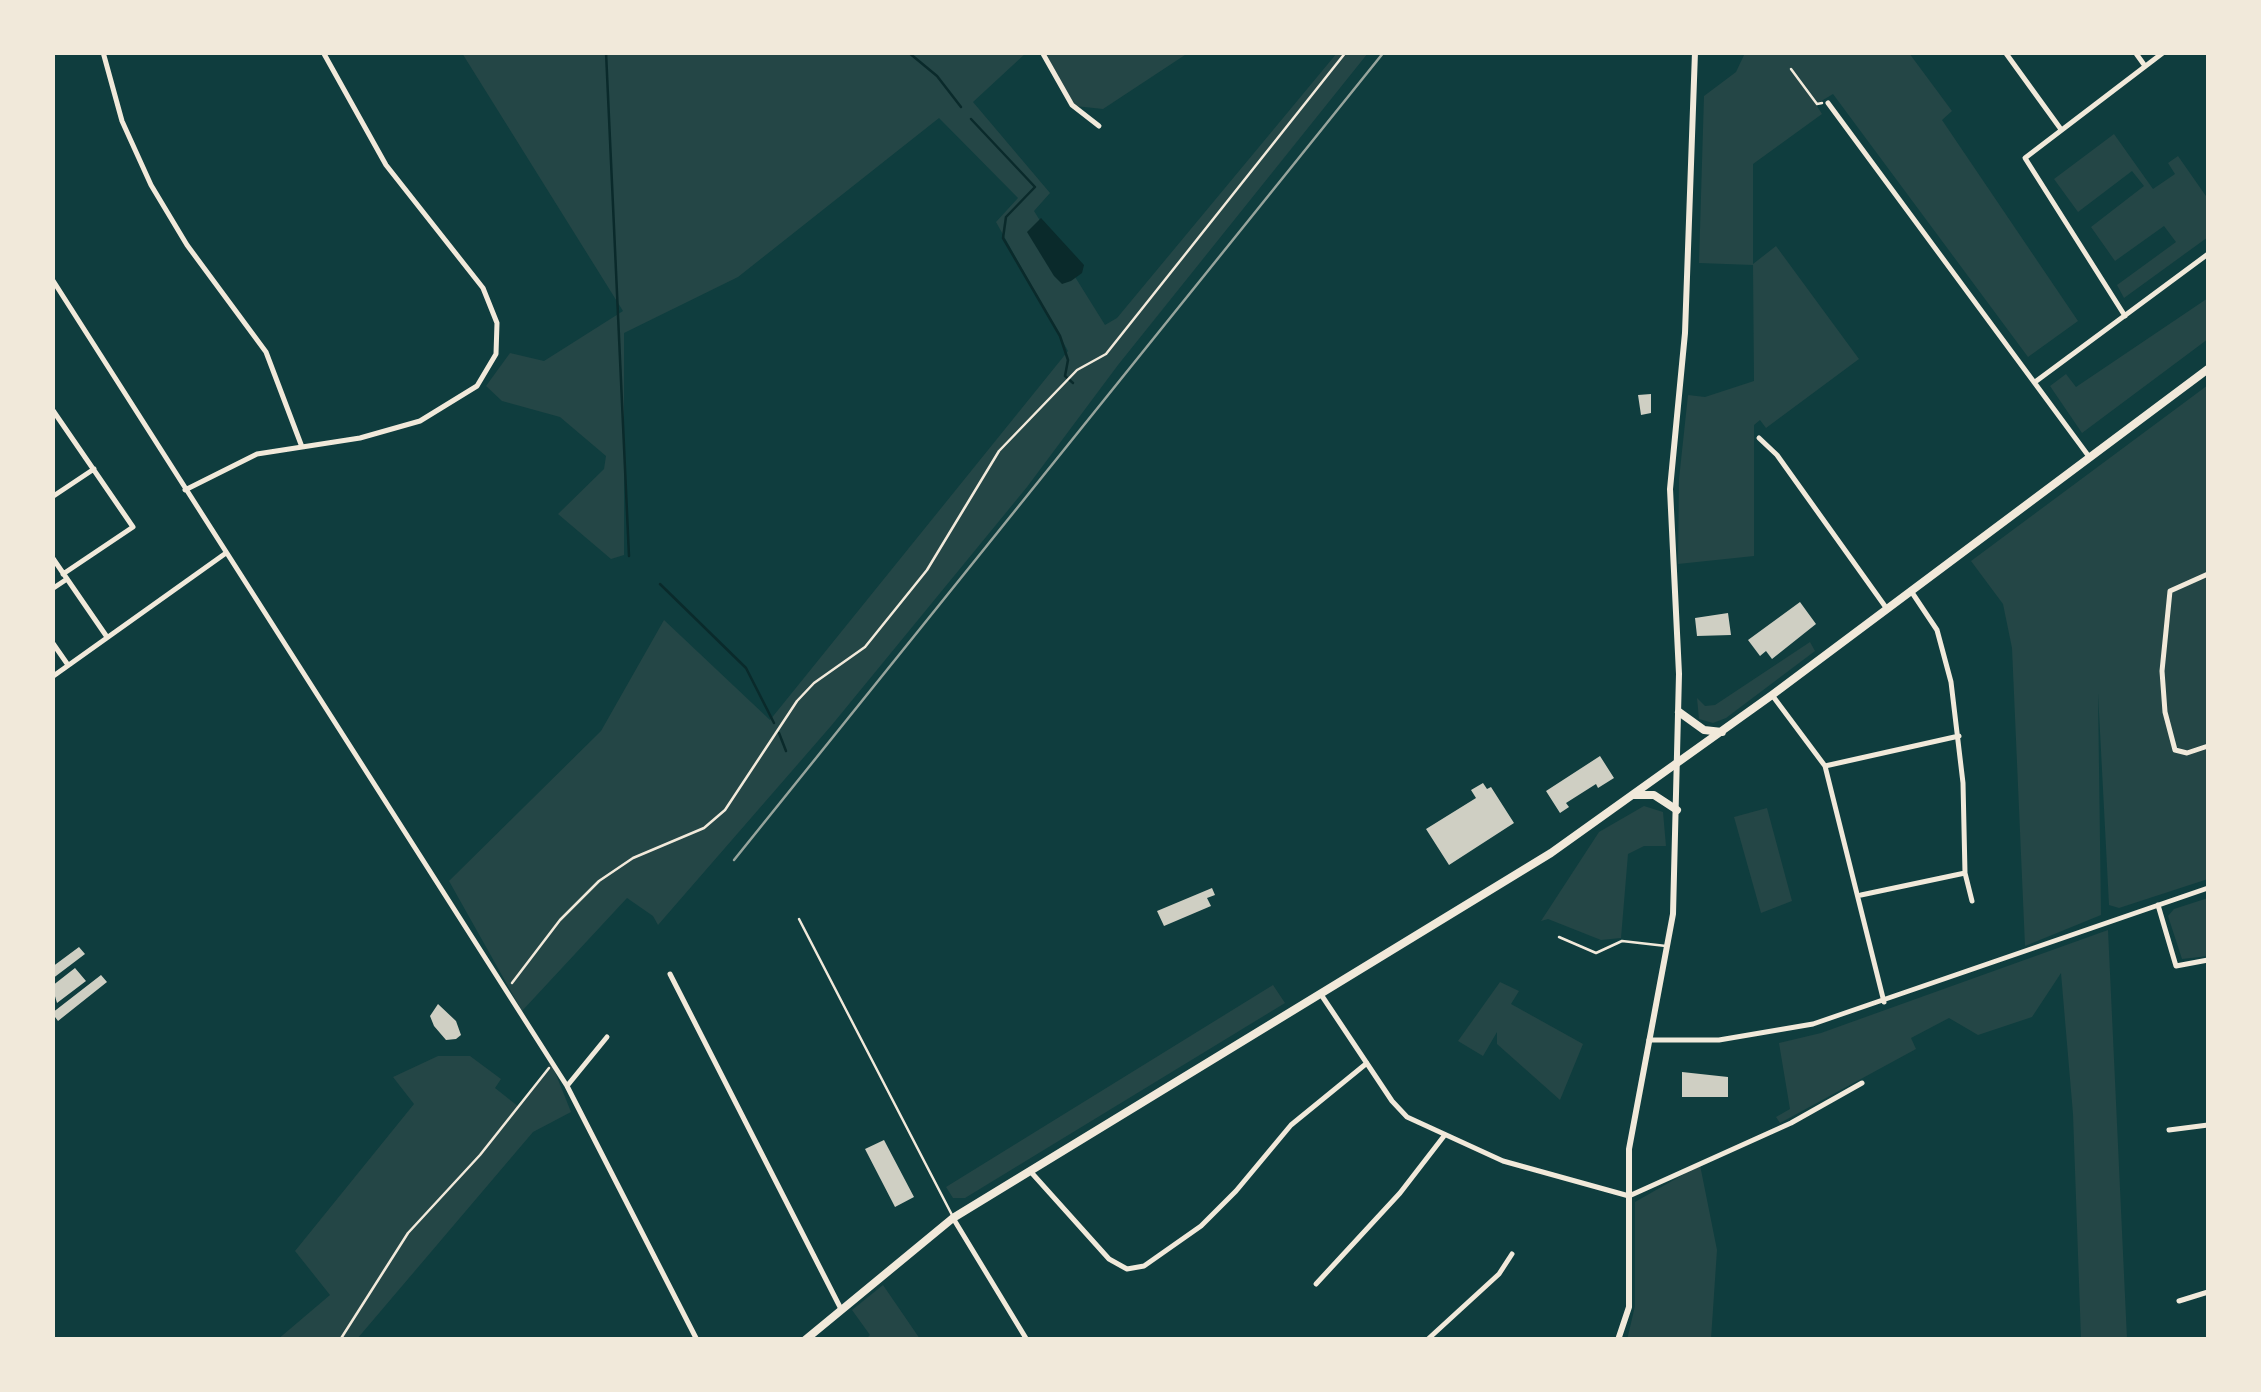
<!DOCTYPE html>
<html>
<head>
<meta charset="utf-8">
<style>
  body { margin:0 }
  #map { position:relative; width:2261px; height:1392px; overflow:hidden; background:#0f3d3e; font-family:Rubik,sans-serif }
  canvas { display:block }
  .frame { position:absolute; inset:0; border:55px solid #f1e9da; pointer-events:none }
</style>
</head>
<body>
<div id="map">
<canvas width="2261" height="1392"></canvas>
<div class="frame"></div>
</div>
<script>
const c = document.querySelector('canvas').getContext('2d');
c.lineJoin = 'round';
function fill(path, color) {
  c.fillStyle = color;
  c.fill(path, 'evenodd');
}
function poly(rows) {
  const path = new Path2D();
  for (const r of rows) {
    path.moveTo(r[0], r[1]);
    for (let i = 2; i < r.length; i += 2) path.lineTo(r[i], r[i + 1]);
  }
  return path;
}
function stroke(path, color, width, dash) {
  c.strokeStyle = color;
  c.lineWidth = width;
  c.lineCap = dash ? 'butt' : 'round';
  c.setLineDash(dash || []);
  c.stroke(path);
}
const green = poly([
  [462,53,1026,53,973,102,1050,193,1034,211,1105,325,1117,318,1337,53,1368,53,1118,365,1027,487,831,726,658,925,653,916,627,898,522,1011,449,881,601,731,664,620,770,720,1068,351,996,222,1018,198,939,118,738,277,624,333,624,555,611,559,558,514,604,469,606,456,560,417,502,401,486,386,510,353,544,361,623,311],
  [1043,53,1188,53,1103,109,1075,106],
  [1745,53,1909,53,1952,111,1942,120,2078,321,2028,357,1833,94,1818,103,1796,73,1822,114,1753,164,1753,264,1776,246,1859,359,1766,428,1760,420,1754,425,1754,556,1678,564,1679,479,1688,395,1705,397,1754,381,1753,265,1699,263,1704,96,1736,72],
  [2114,134,2153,189,2175,174,2168,163,2178,156,2208,199,2208,237,2124,298,2117,285,2176,242,2164,226,2115,261,2091,227,2144,186,2132,171,2078,212,2054,179],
  [2208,298,2208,339,2082,433,2050,386,2066,374,2076,387],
  [2208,385,2208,879,2119,908,2109,905,2098,693,2101,915,2025,946,2012,648,2003,604,1971,561],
  [1810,642,1815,651,1726,718,1713,723,1699,719,1697,698,1705,706,1715,705],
  [1644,806,1663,812,1666,846,1644,846,1628,854,1621,938,1601,940,1548,919,1541,921,1599,832],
  [1767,808,1792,901,1761,913,1734,817],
  [2208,898,2208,956,2182,959,2168,916,2174,909],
  [2108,930,2127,1339,2081,1339,2073,1114,2061,973,2032,1017,1978,1035,1949,1018,1911,1038,1916,1049,1780,1123,1776,1117,1790,1109,1779,1043,1821,1033],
  [1500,982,1519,991,1511,1004,1583,1044,1560,1100,1497,1044,1497,1032,1483,1056,1458,1041],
  [1273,985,1285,1003,965,1198,953,1198,946,1187],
  [438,1056,470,1056,501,1079,495,1088,519,1107,551,1062,571,1112,533,1132,357,1339,277,1340,330,1295,295,1251,414,1104,393,1077],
  [1700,1165,1717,1250,1711,1339,1627,1340,1635,1306,1635,1202],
  [883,1285,920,1339,867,1338,870,1335,852,1310]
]);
const water = poly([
  [1041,218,1084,265,1082,273,1071,281,1062,284,1054,276,1027,232]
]);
const stream = poly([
  [606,52,629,556],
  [908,52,937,76,961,107],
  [971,119,1035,187,1006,217,1003,238,1060,336,1068,360,1065,376,1073,383],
  [660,584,746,668,774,723],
  [779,733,786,751]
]);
const building = poly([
  [1651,394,1651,413,1641,415,1638,395],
  [1800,602,1816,624,1772,659,1766,651,1760,656,1748,640],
  [1728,613,1731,635,1697,636,1695,618],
  [1600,756,1614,778,1598,788,1596,784,1566,803,1569,807,1560,813,1546,791],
  [1483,783,1487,789,1491,787,1514,823,1449,865,1426,829,1476,798,1471,790],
  [1212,888,1215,895,1207,898,1211,906,1164,926,1157,911],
  [79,947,85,954,52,979,52,967],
  [75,968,86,981,57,1003,52,986],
  [101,975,107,982,58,1021,52,1013],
  [438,1004,456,1021,461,1035,456,1039,446,1040,434,1026,430,1016],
  [1682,1072,1728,1077,1728,1097,1682,1097],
  [884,1140,914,1197,895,1207,865,1149]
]);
const path = poly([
  [1791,69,1817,104,1822,103],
  [512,983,560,920,599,881,633,858,704,828,725,810,797,701,814,683,865,647,927,570,999,451,1077,370,1106,354,1346,52],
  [340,1340,408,1233,480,1155,549,1068]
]);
const service = poly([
  [799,919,952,1215],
  [1559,937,1596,953,1622,941,1666,946]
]);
const minor = poly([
  [103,52,122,121,151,185,187,245,266,352,302,447],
  [1042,52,1072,105,1099,126],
  [2005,52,2060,128],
  [2135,52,2145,66],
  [1828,103,2090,458],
  [52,279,567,1086,697,1340],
  [2125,316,2025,158,2164,52],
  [2035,382,2208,254],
  [52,409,133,527,63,574],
  [1759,438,1777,455,1887,609],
  [185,490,257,454,360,438,420,421,477,386,496,354,497,323,483,288,386,165,323,52],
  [52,497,94,469],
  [52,557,107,637],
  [2208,574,2170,591,2162,671,2165,712,2175,750,2187,753,2208,746],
  [52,589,67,579],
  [1911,591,1937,630,1951,682,1963,783,1965,873,1972,901],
  [52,642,68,665],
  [52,677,226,553],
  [1772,695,1825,766,1884,1002],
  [1825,766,1959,736],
  [1861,895,1965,873],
  [2158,905,2176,966,2208,960],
  [670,974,841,1309],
  [1320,993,1392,1101,1407,1117,1503,1161,1629,1196,1791,1123,1862,1083],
  [1649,1040,1719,1040,1813,1024,2208,888],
  [567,1086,607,1037],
  [2169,1130,2208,1125],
  [1030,1171,1109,1259,1127,1269,1144,1266,1201,1226,1236,1191,1291,1125,1367,1063],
  [953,1218,1027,1340],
  [1316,1284,1400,1193,1444,1136],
  [2179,1301,2208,1292],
  [1427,1340,1499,1274,1512,1254]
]);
const tertiary = poly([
  [1618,1340,1629,1307,1629,1149,1673,914,1679,674,1670,489,1685,333,1695,52]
]);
const secondary = poly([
  [1679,712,1704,730,1722,732],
  [1633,795,1654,795,1677,810],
  [805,1340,953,1218,1551,853,1772,695,2208,369]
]);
const rail = poly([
  [734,860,1384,52]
]);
fill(green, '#244646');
fill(water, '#0a2a2b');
stroke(stream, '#0a2a2b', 2.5);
fill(building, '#cfcfc3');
stroke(path, '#f1e9da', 2.5);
stroke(service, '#f1e9da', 2.5);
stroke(minor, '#f1e9da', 5);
stroke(tertiary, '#f1e9da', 6);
stroke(secondary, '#f1e9da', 8);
stroke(rail, '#97a49c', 2.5);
</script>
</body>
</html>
